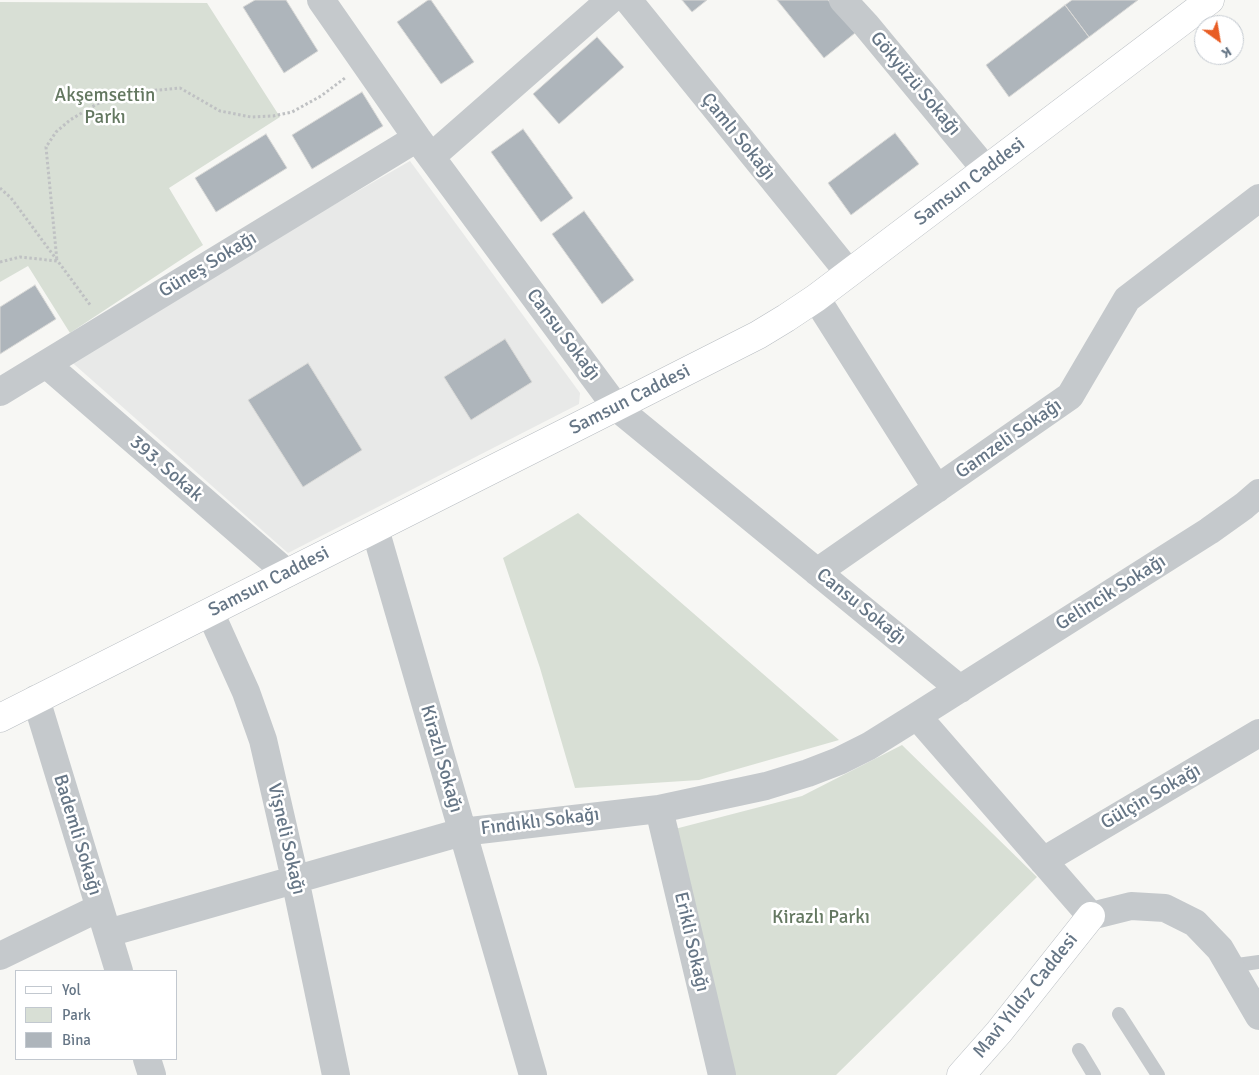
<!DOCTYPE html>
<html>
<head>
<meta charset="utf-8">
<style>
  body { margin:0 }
  #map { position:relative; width:1259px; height:1075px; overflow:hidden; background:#f7f7f4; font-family:Signika,sans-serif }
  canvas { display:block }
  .legend { position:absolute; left:15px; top:970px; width:162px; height:90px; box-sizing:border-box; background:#fff; border:1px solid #c2c8cf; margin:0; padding:6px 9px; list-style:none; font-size:15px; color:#667686 }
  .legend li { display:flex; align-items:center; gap:10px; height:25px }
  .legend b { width:25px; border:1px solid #c2c8cf }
  .north { position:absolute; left:1194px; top:15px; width:50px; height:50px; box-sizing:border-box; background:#fff; border:1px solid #c2c8cf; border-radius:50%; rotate:148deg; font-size:14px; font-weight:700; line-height:20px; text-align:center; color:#667686 }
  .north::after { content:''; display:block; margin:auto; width:18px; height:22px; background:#e85d24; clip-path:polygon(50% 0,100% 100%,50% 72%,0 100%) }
</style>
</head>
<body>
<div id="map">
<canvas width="1259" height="1075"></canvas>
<ul class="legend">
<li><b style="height:6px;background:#fff"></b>Yol</li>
<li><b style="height:14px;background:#d8dfd5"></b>Park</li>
<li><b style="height:14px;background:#aeb5bb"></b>Bina</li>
</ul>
<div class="north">K</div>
</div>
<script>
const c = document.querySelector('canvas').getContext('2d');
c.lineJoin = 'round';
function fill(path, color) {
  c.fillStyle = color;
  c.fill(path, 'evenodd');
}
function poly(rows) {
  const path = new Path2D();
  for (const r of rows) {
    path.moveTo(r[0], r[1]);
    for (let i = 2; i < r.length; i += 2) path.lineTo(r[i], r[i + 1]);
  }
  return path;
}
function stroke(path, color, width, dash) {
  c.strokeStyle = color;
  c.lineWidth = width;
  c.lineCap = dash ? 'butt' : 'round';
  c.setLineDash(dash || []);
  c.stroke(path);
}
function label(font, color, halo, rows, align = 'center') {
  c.font = font + ' Signika,sans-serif';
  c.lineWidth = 5;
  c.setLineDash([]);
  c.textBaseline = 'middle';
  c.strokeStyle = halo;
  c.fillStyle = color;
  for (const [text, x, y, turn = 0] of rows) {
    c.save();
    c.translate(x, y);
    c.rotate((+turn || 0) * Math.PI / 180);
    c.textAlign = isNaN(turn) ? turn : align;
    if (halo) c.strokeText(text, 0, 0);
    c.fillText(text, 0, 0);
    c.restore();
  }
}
const built = poly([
  [410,161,580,393,579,404,288,553,67,358]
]);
const green = poly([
  [0,2,207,3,280,117,169,188,203,245,70,333,28,266,0,282],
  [578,513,839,740,699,780,575,788,540,668,503,558],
  [902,745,1037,877,836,1075,732,1075,671,830,802,796]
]);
const building = poly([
  [255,0,286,0,318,51,284,73,243,7,255,0],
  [428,0,431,0,474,62,441,84,397,22,428,0],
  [682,0,707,0,692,12,682,0],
  [777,0,828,0,855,33,824,58,777,0],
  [1072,0,1138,0,1089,37,1065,5,1072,0],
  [1065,5,1089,37,1009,97,986,65,1065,5],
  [597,37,624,67,559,124,533,94,597,37],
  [362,92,383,126,312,169,292,135,362,92],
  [523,129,573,198,541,222,491,152,523,129],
  [895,133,919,164,851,215,828,183,895,133],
  [266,134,287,168,216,212,195,178,266,134],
  [584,211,634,280,602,304,552,234,584,211],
  [35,285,56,319,0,354,0,307,35,285],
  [505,339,532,382,471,420,444,377,505,339],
  [308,363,362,450,303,487,248,400,308,363]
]);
const path = poly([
  [0,188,11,198,91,306],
  [0,262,20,257,57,261,46,147,56,132,70,120,97,104,126,93,180,88,220,111,251,117,273,116,292,112,321,96,345,78]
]);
const lane = poly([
  [1230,966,1259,962],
  [1119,1014,1158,1075],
  [1079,1050,1094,1075]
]);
const street = poly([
  [321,0,417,138,616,407,960,689],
  [628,0,849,273],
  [843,0,866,25,986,170],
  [431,157,610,0],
  [816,298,937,489],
  [46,364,287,573],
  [0,392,417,138],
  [375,529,533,1075],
  [817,572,1070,396,1127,299,1259,198],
  [210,612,246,692,263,740,295,879,336,1075],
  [36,699,119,971],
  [917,716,1091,916,1131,906,1165,908,1195,923,1220,949,1259,1016],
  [659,809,722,1075],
  [1043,861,1259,733],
  [108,933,462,832,659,809,766,786,808,773,839,761,869,746,917,716,1209,531,1244,506,1259,493],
  [0,956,99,908],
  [147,1059,152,1075]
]);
const secondary = poly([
  [0,718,616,407,758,335,786,318,816,298,1210,0],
  [961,1075,999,1032,1091,916]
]);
const streetNames = [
  ["Gökyüzü Sokağı",915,84,50],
  ["Çamlı Sokağı",738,137,51],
  ["Samsun Caddesi",970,182,-37],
  ["Güneş Sokağı",208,265,-31],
  ["Cansu Sokağı",563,335,53],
  ["Samsun Caddesi",630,400,-27],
  ["Gamzeli Sokağı",1009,439,-35],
  ["393. Sokak",166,469,41],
  ["Samsun Caddesi",269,582,-27],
  ["Gelincik Sokağı",1111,593,-32],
  ["Cansu Sokağı",861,607,39],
  ["Kirazlı Sokağı",441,759,74],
  ["Gülçin Sokağı",1151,797,-30],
  ["Fındıklı Sokağı",540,822,-7],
  ["Bademli Sokağı",77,835,73],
  ["Vişneli Sokağı",286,839,77],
  ["Erikli Sokağı",691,942,77],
  ["Mavi Yıldız Caddesi",1026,996,-51]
];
const parkNames = [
  ["Akşemsettin",105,96],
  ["Parkı",105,118],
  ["Kirazlı Parkı",821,918]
];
fill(built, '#e8e9e8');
fill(green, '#d8dfd5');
fill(building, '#aeb5bb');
stroke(building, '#d9d9d7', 1);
stroke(secondary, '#b7bcc1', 29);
stroke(path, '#bfc1c3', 3, [2.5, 2.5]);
stroke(lane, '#c5c9cc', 14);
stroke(street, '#c5c9cc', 28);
stroke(secondary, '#fff', 28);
label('19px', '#667686', '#fff', streetNames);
label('19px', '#647861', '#fff', parkNames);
</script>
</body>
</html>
